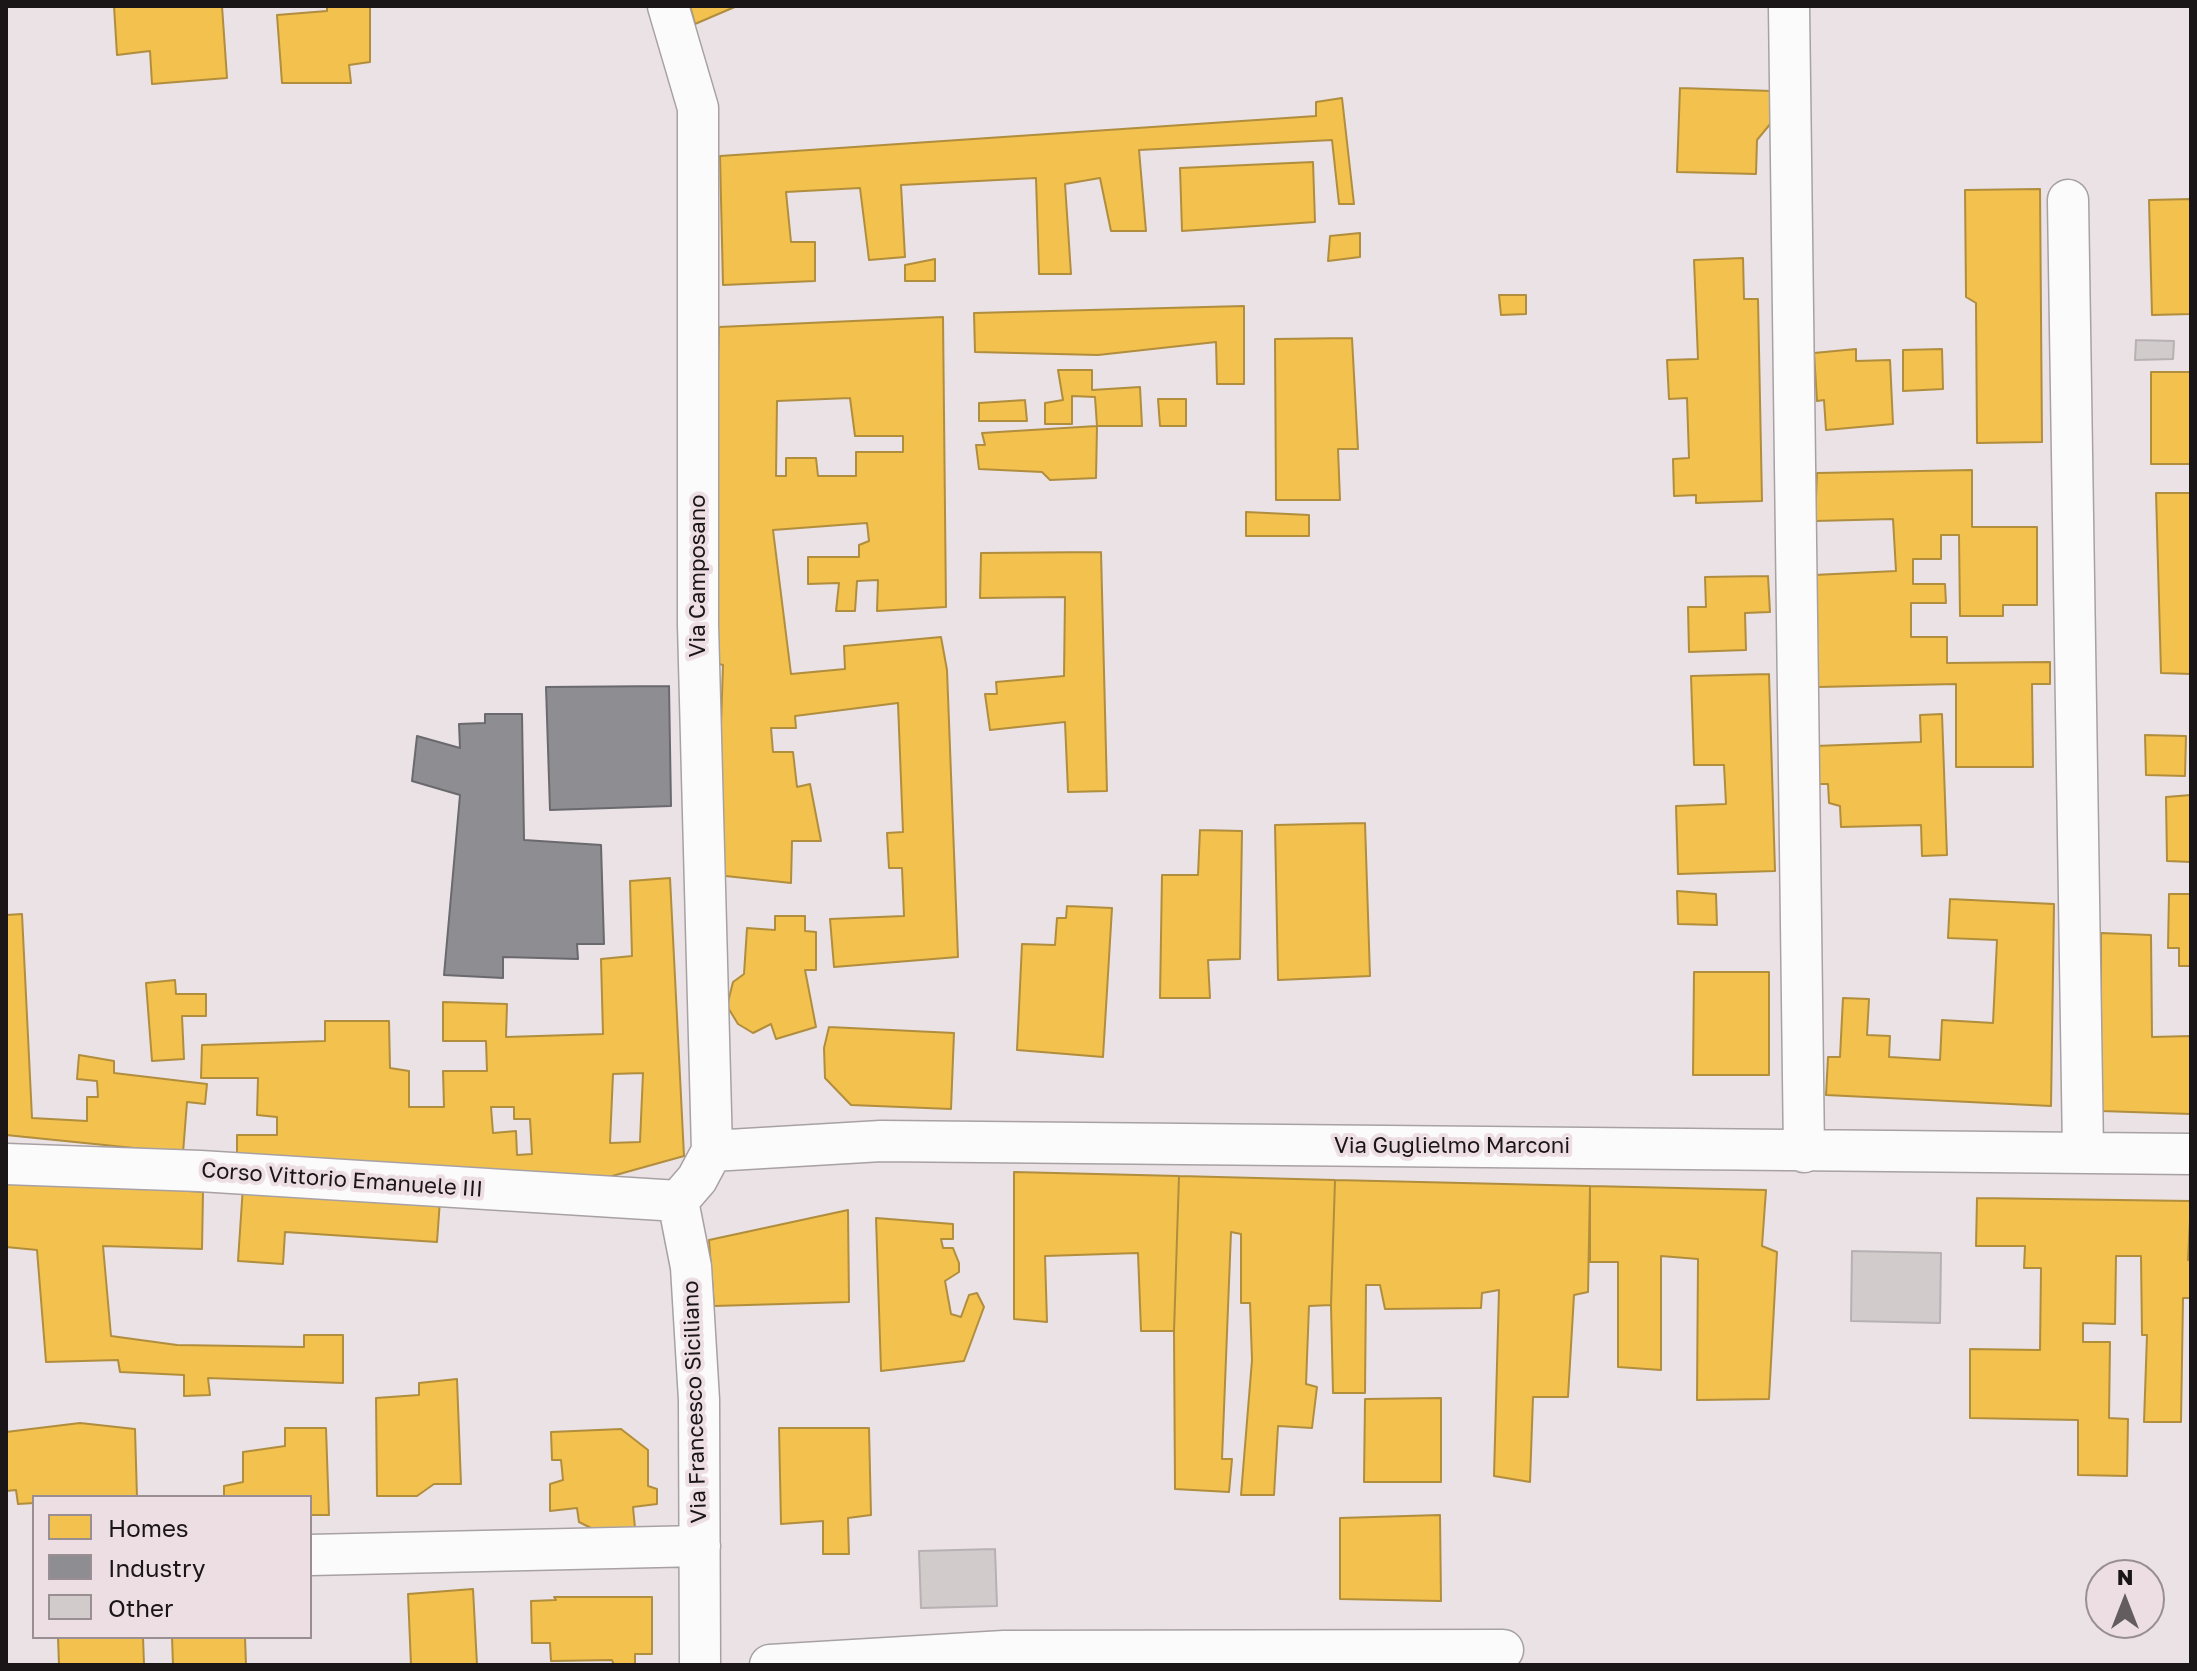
<!DOCTYPE html>
<html>
<head>
<meta charset="utf-8">
<style>
  body { margin:0 }
  #map { position:relative; width:2197px; height:1671px; overflow:hidden; background:#eae2e4; font-family:"Golos Text",sans-serif }
  canvas { display:block }
  .frame { position:absolute; inset:0; border:8px solid #1a1517; pointer-events:none }
  .legend { position:absolute; left:32px; top:1495px; width:280px; height:144px; box-sizing:border-box; background:#eddee3; border:2px solid #998e91; margin:0; padding:10px 14px; list-style:none; font-size:24px; color:#1a1517 }
  .legend li { display:flex; align-items:center; gap:16px; height:40px }
  .legend b { width:40px; border:2px solid #998e91 }
  .north { position:absolute; left:2085px; top:1559px; width:80px; height:80px; box-sizing:border-box; background:#eddee3; border:2px solid #998e91; border-radius:50%; rotate:0deg; font-size:22px; font-weight:700; line-height:32px; text-align:center; color:#1a1517 }
  .north::after { content:''; display:block; margin:auto; width:28px; height:36px; background:#635d5f; clip-path:polygon(50% 0,100% 100%,50% 72%,0 100%) }
</style>
</head>
<body>
<div id="map">
<canvas width="2197" height="1671"></canvas>
<div class="frame"></div>
<ul class="legend">
<li><b style="height:22px;background:#f2c14e"></b>Homes</li>
<li><b style="height:22px;background:#8d8d92"></b>Industry</li>
<li><b style="height:22px;background:#d1cbcc"></b>Other</li>
</ul>
<div class="north">N</div>
</div>
<script>
const c = document.querySelector('canvas').getContext('2d');
c.lineJoin = 'round';
function fill(path, color) {
  c.fillStyle = color;
  c.fill(path, 'evenodd');
}
function poly(rows) {
  const path = new Path2D();
  for (const r of rows) {
    path.moveTo(r[0], r[1]);
    for (let i = 2; i < r.length; i += 2) path.lineTo(r[i], r[i + 1]);
  }
  return path;
}
function stroke(path, color, width, dash) {
  c.strokeStyle = color;
  c.lineWidth = width;
  c.lineCap = dash ? 'butt' : 'round';
  c.setLineDash(dash || []);
  c.stroke(path);
}
function label(font, color, halo, rows, align = 'center') {
  c.font = font + ' "Golos Text",sans-serif';
  c.lineWidth = 8;
  c.setLineDash([]);
  c.textBaseline = 'middle';
  c.strokeStyle = halo;
  c.fillStyle = color;
  for (const [text, x, y, turn = 0] of rows) {
    c.save();
    c.translate(x, y);
    c.rotate((+turn || 0) * Math.PI / 180);
    c.textAlign = isNaN(turn) ? turn : align;
    if (halo) c.strokeText(text, 0, 0);
    c.fillText(text, 0, 0);
    c.restore();
  }
}
const homes = poly([
  [114,6,222,6,227,78,152,84,150,51,117,55,114,6],
  [327,6,370,6,370,62,349,65,351,83,282,83,277,15,327,11,327,6],
  [690,6,737,6,695,24,690,6],
  [1680,88,1772,91,1771,123,1757,140,1756,174,1677,172,1680,88],
  [1342,98,1354,204,1339,204,1332,140,1139,150,1146,231,1111,231,1100,178,1065,184,1071,274,1039,274,1036,178,901,185,905,257,869,260,860,188,786,192,791,242,815,242,815,281,723,285,720,156,1316,116,1316,102,1342,98],
  [1313,162,1315,222,1182,231,1180,168,1313,162],
  [2040,189,2042,442,1977,443,1976,303,1966,297,1965,190,2040,189],
  [2191,199,2191,314,2152,315,2149,200,2191,199],
  [1360,233,1360,257,1328,261,1330,236,1360,233],
  [1743,258,1744,299,1758,299,1762,501,1696,503,1696,495,1674,496,1673,459,1689,458,1687,398,1669,399,1667,360,1698,359,1694,260,1743,258],
  [935,259,935,281,905,281,905,265,935,259],
  [1499,295,1526,295,1526,314,1501,315,1499,295],
  [1244,306,1244,384,1217,384,1216,342,1098,355,975,352,974,313,1244,306],
  [943,317,946,607,877,611,878,580,857,581,855,611,836,611,839,583,808,584,808,557,859,557,859,545,869,541,867,523,773,530,791,674,845,669,844,646,941,637,947,670,958,957,834,967,830,919,904,916,902,868,889,868,887,833,903,832,898,703,795,716,796,728,771,728,773,752,793,752,797,787,810,784,821,841,792,841,791,883,716,875,723,665,711,662,719,327,943,317],
  [850,398,855,436,903,436,903,452,856,452,856,476,818,476,816,458,786,458,786,476,776,476,777,401,850,398],
  [1352,338,1358,449,1338,449,1340,500,1276,500,1275,339,1352,338],
  [1856,349,1856,361,1890,360,1893,424,1826,430,1824,400,1817,401,1814,353,1856,349],
  [1942,349,1943,389,1903,391,1903,350,1942,349],
  [1058,370,1092,370,1092,390,1140,387,1142,426,1097,426,1095,397,1072,396,1072,424,1045,424,1045,403,1063,400,1058,370],
  [2151,372,2191,372,2191,464,2151,464,2151,372],
  [1158,399,1186,399,1186,426,1160,426,1158,399],
  [1025,400,1027,421,979,421,979,403,1025,400],
  [1097,426,1096,478,1050,480,1042,472,979,469,976,445,985,445,982,433,1097,426],
  [1972,470,1972,527,2037,527,2037,605,2003,605,2003,616,1960,616,1959,535,1941,535,1941,559,1913,559,1913,584,1945,584,1946,603,1911,603,1911,637,1947,637,1947,663,2050,662,2050,684,2032,684,2033,767,1956,767,1956,684,1818,687,1814,575,1896,571,1893,519,1815,521,1817,473,1972,470],
  [2156,493,2191,493,2191,674,2161,673,2156,493],
  [1246,512,1309,515,1309,536,1246,536,1246,512],
  [1101,552,1107,791,1068,792,1065,722,990,730,985,694,997,694,996,682,1064,676,1065,597,980,598,981,553,1101,552],
  [1768,576,1770,612,1745,613,1746,650,1689,652,1688,607,1706,607,1705,577,1768,576],
  [1769,674,1775,871,1678,874,1676,806,1726,804,1724,765,1694,765,1691,676,1769,674],
  [1942,714,1947,855,1922,856,1921,825,1841,827,1840,806,1829,803,1828,784,1817,784,1815,746,1921,742,1920,715,1942,714],
  [2145,735,2186,736,2185,776,2146,775,2145,735],
  [2191,795,2191,862,2167,861,2166,797,2191,795],
  [1365,823,1370,976,1278,980,1275,825,1365,823],
  [1200,830,1242,831,1240,959,1208,960,1210,998,1160,998,1162,875,1198,875,1200,830],
  [670,878,684,1156,605,1178,237,1156,237,1135,277,1135,277,1117,257,1115,258,1078,201,1078,202,1045,325,1041,325,1021,389,1021,390,1068,409,1071,409,1107,444,1107,443,1071,487,1071,486,1041,443,1041,443,1002,507,1004,506,1037,603,1034,601,959,632,956,630,881,670,878],
  [643,1073,640,1142,610,1143,613,1074,643,1073],
  [491,1107,514,1107,514,1119,530,1119,532,1154,517,1155,516,1131,493,1133,491,1107],
  [1677,891,1716,894,1717,925,1678,924,1677,891],
  [2169,894,2191,894,2191,966,2179,966,2179,948,2168,948,2169,894],
  [1950,899,2054,904,2051,1106,1826,1095,1828,1057,1840,1057,1843,998,1869,999,1867,1035,1890,1036,1889,1057,1940,1060,1942,1020,1993,1023,1997,940,1948,938,1950,899],
  [1067,906,1112,908,1103,1057,1017,1050,1022,944,1055,945,1057,918,1066,918,1067,906],
  [22,914,32,1118,87,1121,87,1097,98,1097,97,1081,77,1079,79,1055,114,1061,114,1073,207,1084,205,1104,187,1102,183,1153,6,1135,6,915,22,914],
  [775,916,805,916,805,931,816,932,816,970,805,970,816,1027,776,1039,771,1024,753,1033,738,1024,727,1006,733,982,744,974,747,928,775,930,775,916],
  [2101,933,2151,935,2152,1037,2191,1036,2191,1114,2101,1111,2101,933],
  [1694,972,1769,972,1769,1075,1693,1075,1694,972],
  [175,980,176,994,206,994,206,1016,182,1016,184,1059,152,1061,146,983,175,980],
  [829,1027,954,1033,951,1109,851,1105,825,1078,824,1048,829,1027],
  [1014,1172,1179,1176,1174,1331,1141,1331,1138,1253,1045,1256,1047,1322,1014,1319,1014,1172],
  [1179,1176,1335,1180,1331,1305,1309,1306,1306,1384,1317,1387,1312,1428,1278,1426,1274,1495,1241,1495,1252,1360,1250,1303,1241,1303,1241,1234,1231,1232,1222,1459,1232,1459,1229,1492,1175,1489,1174,1331,1179,1176],
  [6,1178,203,1192,202,1249,103,1246,111,1336,177,1345,304,1347,304,1335,343,1335,343,1383,208,1378,210,1395,184,1396,184,1375,120,1372,118,1360,46,1362,37,1250,6,1247,6,1178],
  [1335,1180,1590,1186,1588,1292,1574,1295,1568,1397,1533,1397,1530,1482,1494,1476,1499,1290,1482,1293,1481,1308,1385,1309,1380,1285,1366,1285,1365,1393,1333,1393,1331,1305,1335,1180],
  [243,1186,440,1200,437,1242,285,1232,283,1264,238,1261,243,1186],
  [1590,1186,1766,1190,1762,1246,1777,1252,1769,1399,1697,1400,1698,1259,1661,1256,1661,1370,1618,1367,1618,1262,1590,1262,1590,1186],
  [1977,1198,2191,1201,2188,1260,2191,1260,2191,1298,2183,1298,2181,1422,2144,1422,2147,1335,2142,1335,2141,1256,2116,1256,2115,1324,2083,1323,2083,1342,2110,1342,2109,1418,2128,1419,2127,1476,2078,1475,2078,1420,1970,1418,1970,1349,2040,1350,2041,1268,2024,1268,2025,1246,1976,1246,1977,1198],
  [848,1210,849,1302,714,1306,709,1240,848,1210],
  [876,1218,953,1224,953,1239,941,1239,943,1248,953,1248,959,1263,959,1272,945,1281,951,1314,961,1317,969,1295,977,1293,984,1307,964,1361,881,1371,876,1218],
  [457,1379,461,1484,434,1484,417,1496,377,1496,376,1398,419,1395,419,1383,457,1379],
  [1441,1398,1441,1482,1364,1482,1365,1399,1441,1398],
  [80,1423,135,1429,137,1497,34,1497,34,1503,18,1504,16,1490,6,1491,6,1432,80,1423],
  [285,1428,326,1428,329,1515,310,1515,310,1497,224,1497,224,1486,243,1482,243,1452,285,1446,285,1428],
  [779,1428,869,1428,871,1515,848,1518,849,1554,823,1554,823,1521,781,1524,779,1428],
  [621,1429,648,1450,648,1486,657,1489,657,1504,633,1507,635,1528,591,1528,579,1522,577,1508,550,1511,550,1484,563,1480,561,1460,552,1460,551,1432,621,1429],
  [1440,1515,1441,1601,1340,1599,1340,1518,1440,1515],
  [473,1589,477,1665,411,1665,408,1594,473,1589],
  [554,1597,652,1597,652,1654,635,1654,635,1665,614,1665,612,1660,551,1661,550,1643,532,1643,531,1601,556,1600,554,1597],
  [58,1637,143,1637,144,1665,59,1665,58,1637],
  [172,1637,245,1637,246,1665,173,1665,172,1637]
]);
const industry = poly([
  [669,686,671,806,550,810,546,687,669,686],
  [485,714,522,714,524,840,601,845,604,944,577,944,578,959,503,957,503,978,444,975,460,795,412,781,417,736,460,748,459,724,485,723,485,714]
]);
const building = poly([
  [2136,340,2174,341,2173,359,2135,360,2136,340],
  [1852,1251,1941,1253,1940,1323,1851,1321,1852,1251],
  [995,1549,997,1606,921,1608,919,1551,995,1549]
]);
const minor = poly([
  [668,6,698,108,698,625,712,1151],
  [1789,6,1804,1152],
  [2068,200,2083,1151],
  [712,1151,881,1141,2191,1154],
  [6,1164,200,1171,678,1201],
  [310,1555,700,1546],
  [700,1665,699,1400,691,1267,678,1201,697,1179,712,1151],
  [770,1665,1004,1651,1503,1650]
]);
const streetNames = [
  ["Via Camposano",698,576,-90],
  ["Via Guglielmo Marconi",1452,1146],
  ["Corso Vittorio Emanuele III",342,1180,4],
  ["Via Francesco Siciliano",695,1402,-92]
];
fill(homes, '#f2c14e');
stroke(homes, '#b18d3e', 2);
fill(industry, '#8d8d92');
stroke(industry, '#6a696d', 2);
fill(building, '#d1cbcc');
stroke(building, '#b7b1b3', 2);
stroke(minor, '#a7a1a3', 43);
stroke(minor, '#fcfbfb', 40);
label('22px', '#1a1517', '#eddee3', streetNames);
</script>
</body>
</html>
